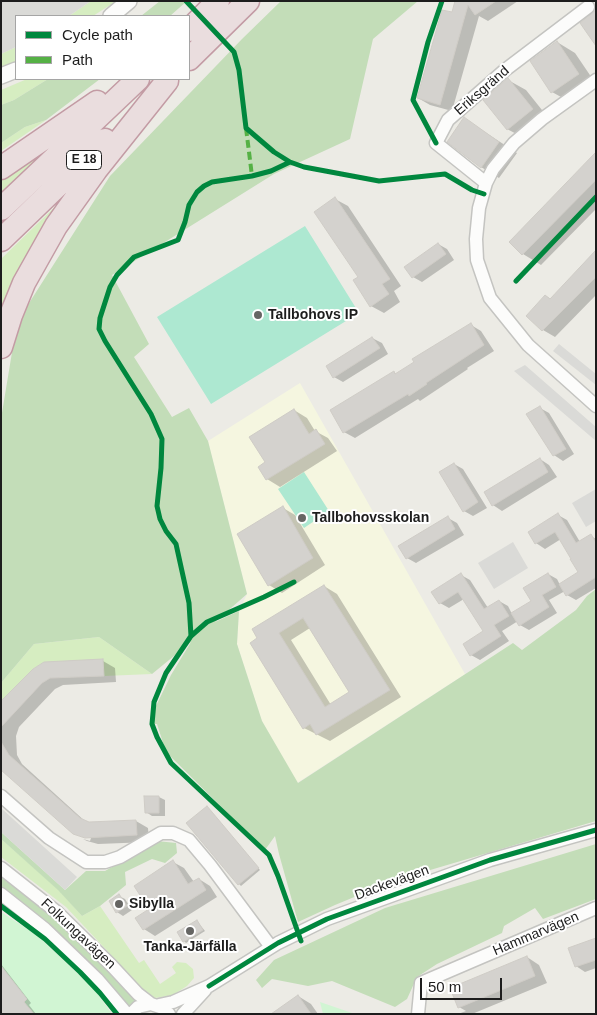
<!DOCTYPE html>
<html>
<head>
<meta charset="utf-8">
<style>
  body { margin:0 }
  #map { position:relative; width:597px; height:1015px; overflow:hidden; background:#ecebe5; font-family:Helvetica,sans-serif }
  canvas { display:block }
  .frame { position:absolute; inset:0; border:2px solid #1d1d1d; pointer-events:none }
  .legend { position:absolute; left:15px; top:15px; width:175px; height:65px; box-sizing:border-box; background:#fff; border:1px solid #a5a5a5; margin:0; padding:6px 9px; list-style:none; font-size:15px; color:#1d1d1d }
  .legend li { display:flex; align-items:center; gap:10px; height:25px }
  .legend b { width:25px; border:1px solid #a5a5a5 }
  .scale { position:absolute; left:420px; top:978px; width:82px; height:22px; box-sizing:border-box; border:2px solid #1d1d1d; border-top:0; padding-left:6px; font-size:15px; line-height:18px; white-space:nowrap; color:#1d1d1d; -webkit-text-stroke:4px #fff; paint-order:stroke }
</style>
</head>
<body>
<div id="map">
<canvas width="597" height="1015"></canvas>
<div class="frame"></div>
<ul class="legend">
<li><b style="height:6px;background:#00873e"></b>Cycle path</li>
<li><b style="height:6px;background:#55b145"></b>Path</li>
</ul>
<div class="scale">50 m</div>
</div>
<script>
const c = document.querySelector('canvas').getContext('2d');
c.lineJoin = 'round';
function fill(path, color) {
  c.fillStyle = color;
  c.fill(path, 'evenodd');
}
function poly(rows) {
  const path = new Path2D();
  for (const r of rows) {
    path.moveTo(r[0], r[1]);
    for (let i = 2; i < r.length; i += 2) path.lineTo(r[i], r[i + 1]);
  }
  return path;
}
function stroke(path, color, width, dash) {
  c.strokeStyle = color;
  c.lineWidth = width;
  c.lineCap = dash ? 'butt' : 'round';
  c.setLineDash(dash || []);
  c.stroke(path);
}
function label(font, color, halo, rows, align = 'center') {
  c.font = font + ' Helvetica,sans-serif';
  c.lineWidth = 4;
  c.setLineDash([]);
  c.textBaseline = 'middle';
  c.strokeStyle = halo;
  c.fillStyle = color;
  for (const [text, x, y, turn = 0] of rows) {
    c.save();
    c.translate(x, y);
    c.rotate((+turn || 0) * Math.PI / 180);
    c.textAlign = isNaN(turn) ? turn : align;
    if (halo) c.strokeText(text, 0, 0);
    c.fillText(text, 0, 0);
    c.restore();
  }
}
const education = poly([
  [300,383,465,674,297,783,262,721,237,644,239,611,247,594,208,441]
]);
const grass = poly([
  [91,1,118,1,107,7,93,16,69,16],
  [16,47,16,65,1,71,1,54],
  [27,79,48,79,14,100,1,105,1,90],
  [46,120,1,151,1,143,25,127],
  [39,149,44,153,1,194,1,175],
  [69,193,1,315,1,259],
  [99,637,152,674,104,676,45,662,33,669,1,701,1,683,34,644],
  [1,839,59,890,82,916,100,906,139,963,144,960,160,984,176,973,172,967,177,962,186,963,193,969,194,978,187,986,173,995,155,998,143,989,66,907,1,857]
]);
const forest = poly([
  [160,1,187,1,170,16,141,16],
  [281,1,418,1,373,39,350,139,274,174,112,275,149,344,134,357,172,417,189,408,208,441,247,594,215,622,239,611,237,644,262,721,298,783,513,643,522,650,576,610,587,596,596,589,596,821,393,881,335,905,298,922,279,854,275,836,265,850,166,752,157,724,152,724,155,708,171,675,191,642,152,674,99,637,34,644,1,683,1,419,17,322,110,176,242,39],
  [48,79,100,79,46,120,25,127,1,143,1,105,14,100],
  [1,832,65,890,86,871,105,871,157,841,176,843,177,853,165,863,152,859,125,872,126,885,100,906,82,916,58,890,1,839],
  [596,844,596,899,543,919,535,908,504,926,502,933,437,964,417,977,407,999,395,1007,332,981,308,986,272,979,262,988,256,980,274,960,385,908],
  [1,877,54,917,140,1002,130,1009,105,980,77,950,47,924,1,889]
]);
const park = poly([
  [1,912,38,936,94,989,112,1014,34,1014,23,1002,27,999,1,966],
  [320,1002,355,1014,323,1014]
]);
const pitch = poly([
  [305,226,359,313,211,404,157,317],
  [304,472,329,511,304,528,278,489]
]);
const parking = poly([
  [1,1,91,1,69,16,16,16,16,47,1,54],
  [559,344,596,374,596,385,553,351],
  [525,365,596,427,596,441,514,371],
  [596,489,596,521,586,527,572,503],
  [513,542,528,568,494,589,478,563],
  [1,808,77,877,65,890,1,832]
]);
const shadow = poly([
  [459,1,518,1,488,21,479,16,452,111,430,105,418,98,452,14],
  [557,42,575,53,596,84,570,102,552,92],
  [508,80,526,90,550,120,526,139,507,129],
  [465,119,517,153,499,178,481,167],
  [596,154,596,209,541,265,523,254,510,242],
  [335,199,348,206,401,286,394,291,400,302,384,313,371,306,359,278],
  [438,244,447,249,454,260,422,282,413,277],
  [596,251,596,295,555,337,543,330,528,316,546,296,551,299],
  [471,325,481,331,494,351,467,368,468,369,420,401,418,399,355,438,344,432,394,373,397,374],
  [372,338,382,343,388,354,343,382,334,377],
  [540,408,549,413,574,454,563,461,554,455],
  [294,410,307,418,315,431,328,438,337,451,280,487,267,479,260,467,267,462],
  [540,459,549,465,557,477,502,511,493,505],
  [454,464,463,469,487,508,473,516,464,511],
  [283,508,295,515,325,565,282,593,269,585,239,535],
  [558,515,567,520,580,542,591,536,596,539,596,588,576,600,567,595,565,591,549,600,557,613,529,630,520,625,518,621,502,631,509,641,480,660,471,655,485,631,464,599,449,608,440,603,461,575,470,580,488,608,499,601,508,606,512,614,532,601,548,574,557,579,560,585,580,572,561,539,545,549,536,543,529,532],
  [448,518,457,523,464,535,416,563,407,558],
  [324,586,337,594,401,697,330,741,304,728,252,643],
  [310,628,351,693,331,705,291,640],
  [103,661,115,668,116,682,63,685,55,689,19,727,16,736,17,755,22,764,87,823,136,821,148,828,149,842,98,844,87,841,83,839,90,841,91,838,76,834,1,768,1,702,34,670],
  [159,797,165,800,165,816,152,816,146,812],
  [209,809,260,870,241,886,239,884],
  [173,862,184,868,194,882,199,879,210,886,217,897,155,936,144,929,151,910],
  [119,896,125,899,132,910,123,916,117,912],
  [197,921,205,931,186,943,184,941],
  [596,939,596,968,585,972,576,966],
  [527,957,539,965,547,983,472,1014,458,1014,466,1011,459,1007],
  [1,964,31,1003,29,1005,36,1014,1,1014],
  [298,996,311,1004,318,1014,273,1014]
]);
const building = poly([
  [455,1,496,1,475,15,468,5,440,105,417,98,442,10,452,12,455,1],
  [596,10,596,46,580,23,596,10],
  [557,41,579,74,551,93,530,61,557,41],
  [508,78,533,109,507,130,483,100,508,78],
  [464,117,499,142,481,168,447,142,464,117],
  [596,152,596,180,522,255,509,242,596,152],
  [335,197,390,279,382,284,389,294,370,307,353,280,358,277,314,212,335,197],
  [438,243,446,254,412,278,404,267,438,243],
  [596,250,596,277,542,331,526,316,545,295,550,299,596,250],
  [471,323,484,345,426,383,427,384,409,396,408,394,343,433,330,410,394,371,395,374,414,362,412,359,471,323],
  [372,337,380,348,333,378,326,366,372,337],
  [540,406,566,449,553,456,526,414,540,406],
  [294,409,309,434,316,429,325,444,266,480,258,467,265,462,249,437,294,409],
  [540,458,548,472,492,506,484,492,540,458],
  [454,463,478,502,463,512,439,472,454,463],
  [283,506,313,558,268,586,237,534,283,506],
  [558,513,576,543,591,534,596,543,596,577,566,596,559,584,578,572,570,559,571,559,555,532,535,544,528,532,558,513],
  [448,516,455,529,406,559,398,546,448,516],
  [461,573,484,609,499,600,509,616,494,625,501,636,470,656,463,644,483,631,458,592,439,604,431,592,461,573],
  [548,573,556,587,542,595,549,607,519,626,511,613,531,601,523,588,548,573],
  [324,585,390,690,316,735,310,724,303,729,250,643,257,638,252,629,324,585],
  [303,618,349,692,325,707,279,633,303,618],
  [103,659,104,676,50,678,42,683,1,727,1,701,33,669,44,662,103,659],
  [1,742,9,755,80,818,89,822,136,820,137,835,85,838,73,834,1,770,1,742],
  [144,796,159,796,159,813,145,813,144,796],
  [207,806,259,868,238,885,186,823,207,806],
  [173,860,188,884,199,878,206,890,143,930,135,918,149,909,134,886,173,860],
  [119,894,127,906,116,913,109,901,119,894],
  [197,920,203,930,183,942,177,932,197,920],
  [596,938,596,960,575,967,568,948,596,938],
  [527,956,535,976,458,1008,450,988,527,956],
  [1,966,27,999,24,1002,34,1014,1,1014,1,966],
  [298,995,311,1014,271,1014,298,995]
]);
const minor = poly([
  [596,80,542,119,514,143,493,169,486,183,479,208,476,239,477,260,490,298,528,345,596,406],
  [486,183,436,143,448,120,505,70,588,7],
  [1,796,49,838,86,862,105,862,120,857,161,833,173,833,189,840,210,865,271,947],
  [1,868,58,913,112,966,138,994,151,1004],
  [1,894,45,929,97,979,127,1014],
  [159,1005,173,1002,209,986,278,943,327,919,490,860,596,830],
  [131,1014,138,1007,151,1004,163,1008,169,1014],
  [183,1014,205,990],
  [418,1014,421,983,596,908]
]);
const tertiary = poly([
  [111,16,129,1],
  [1,76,16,70]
]);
const motorway = poly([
  [189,30,218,1],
  [189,59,248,1],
  [1,168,97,102],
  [1,209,138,79],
  [1,240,105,140],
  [1,347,11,315,24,283,56,226,96,170,167,81]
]);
const quiet = poly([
  [246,128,252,176]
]);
const cycleway = poly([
  [186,1,234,52,239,70,246,128,274,152,290,162,304,167,379,181,445,174,472,190,484,194],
  [436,143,413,100,428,42,442,1],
  [516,281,596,197],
  [294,582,264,597,207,622,191,636,166,673,154,702,152,724,157,737,171,763,269,855,278,876,301,941],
  [191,636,189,603,176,544,166,531,160,519,157,506,161,468,162,439,151,414,105,341,99,329,100,318,110,287,117,275,134,257,178,240,185,222,189,205,197,192,204,186,212,182,252,176,271,171,290,162],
  [1,906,45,939,80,972,100,993,117,1014],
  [209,986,278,943,327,919,490,860,596,830]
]);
const markers = [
  [258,315,5,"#656563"],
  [302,518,5,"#656563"],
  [119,904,5,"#656563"],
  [190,931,5,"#656563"]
];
const shields = [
  [84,160,35]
];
const shieldNames = [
  ["E 18",84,160]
];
const streetNames = [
  ["Eriksgränd",482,91,-41],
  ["Dackevägen",392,883,-20],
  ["Folkungavägen",78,934,43],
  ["Hammarvägen",536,934,-23]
];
const poiNames = [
  ["Tallbohovs IP",268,315],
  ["Tallbohovsskolan",312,518],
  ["Sibylla",129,904],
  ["Tanka-Järfälla",190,947,"center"]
];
fill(education, '#f5f6e0');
fill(grass, '#d6edc1');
fill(forest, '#c3ddb8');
fill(park, '#d1f5d3');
fill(pitch, '#ade8d1');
fill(parking, '#dadad7');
fill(shadow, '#0003');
fill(building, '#d4d2ce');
stroke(building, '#cfccc6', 1);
stroke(minor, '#c4c4c1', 15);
stroke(tertiary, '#c4c4c1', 18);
stroke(motorway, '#c39ba4', 25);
stroke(minor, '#fcfcfb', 12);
stroke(tertiary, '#fcfcfb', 15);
stroke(motorway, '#eaddde', 22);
stroke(quiet, '#55b145', 4, [8, 4]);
stroke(cycleway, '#00873e', 5);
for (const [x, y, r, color] of markers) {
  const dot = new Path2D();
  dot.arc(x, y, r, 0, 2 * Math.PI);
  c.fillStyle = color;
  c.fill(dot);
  stroke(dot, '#fff', 2);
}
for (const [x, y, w] of shields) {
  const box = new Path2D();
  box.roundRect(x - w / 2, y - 9.5, w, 19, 4);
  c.fillStyle = '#fff';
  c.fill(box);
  stroke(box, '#1d1d1d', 1);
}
label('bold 12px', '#1d1d1d', null, shieldNames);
label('14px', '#1d1d1d', '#fff', streetNames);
label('bold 14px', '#1d1d1d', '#fff', poiNames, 'left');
</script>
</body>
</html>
